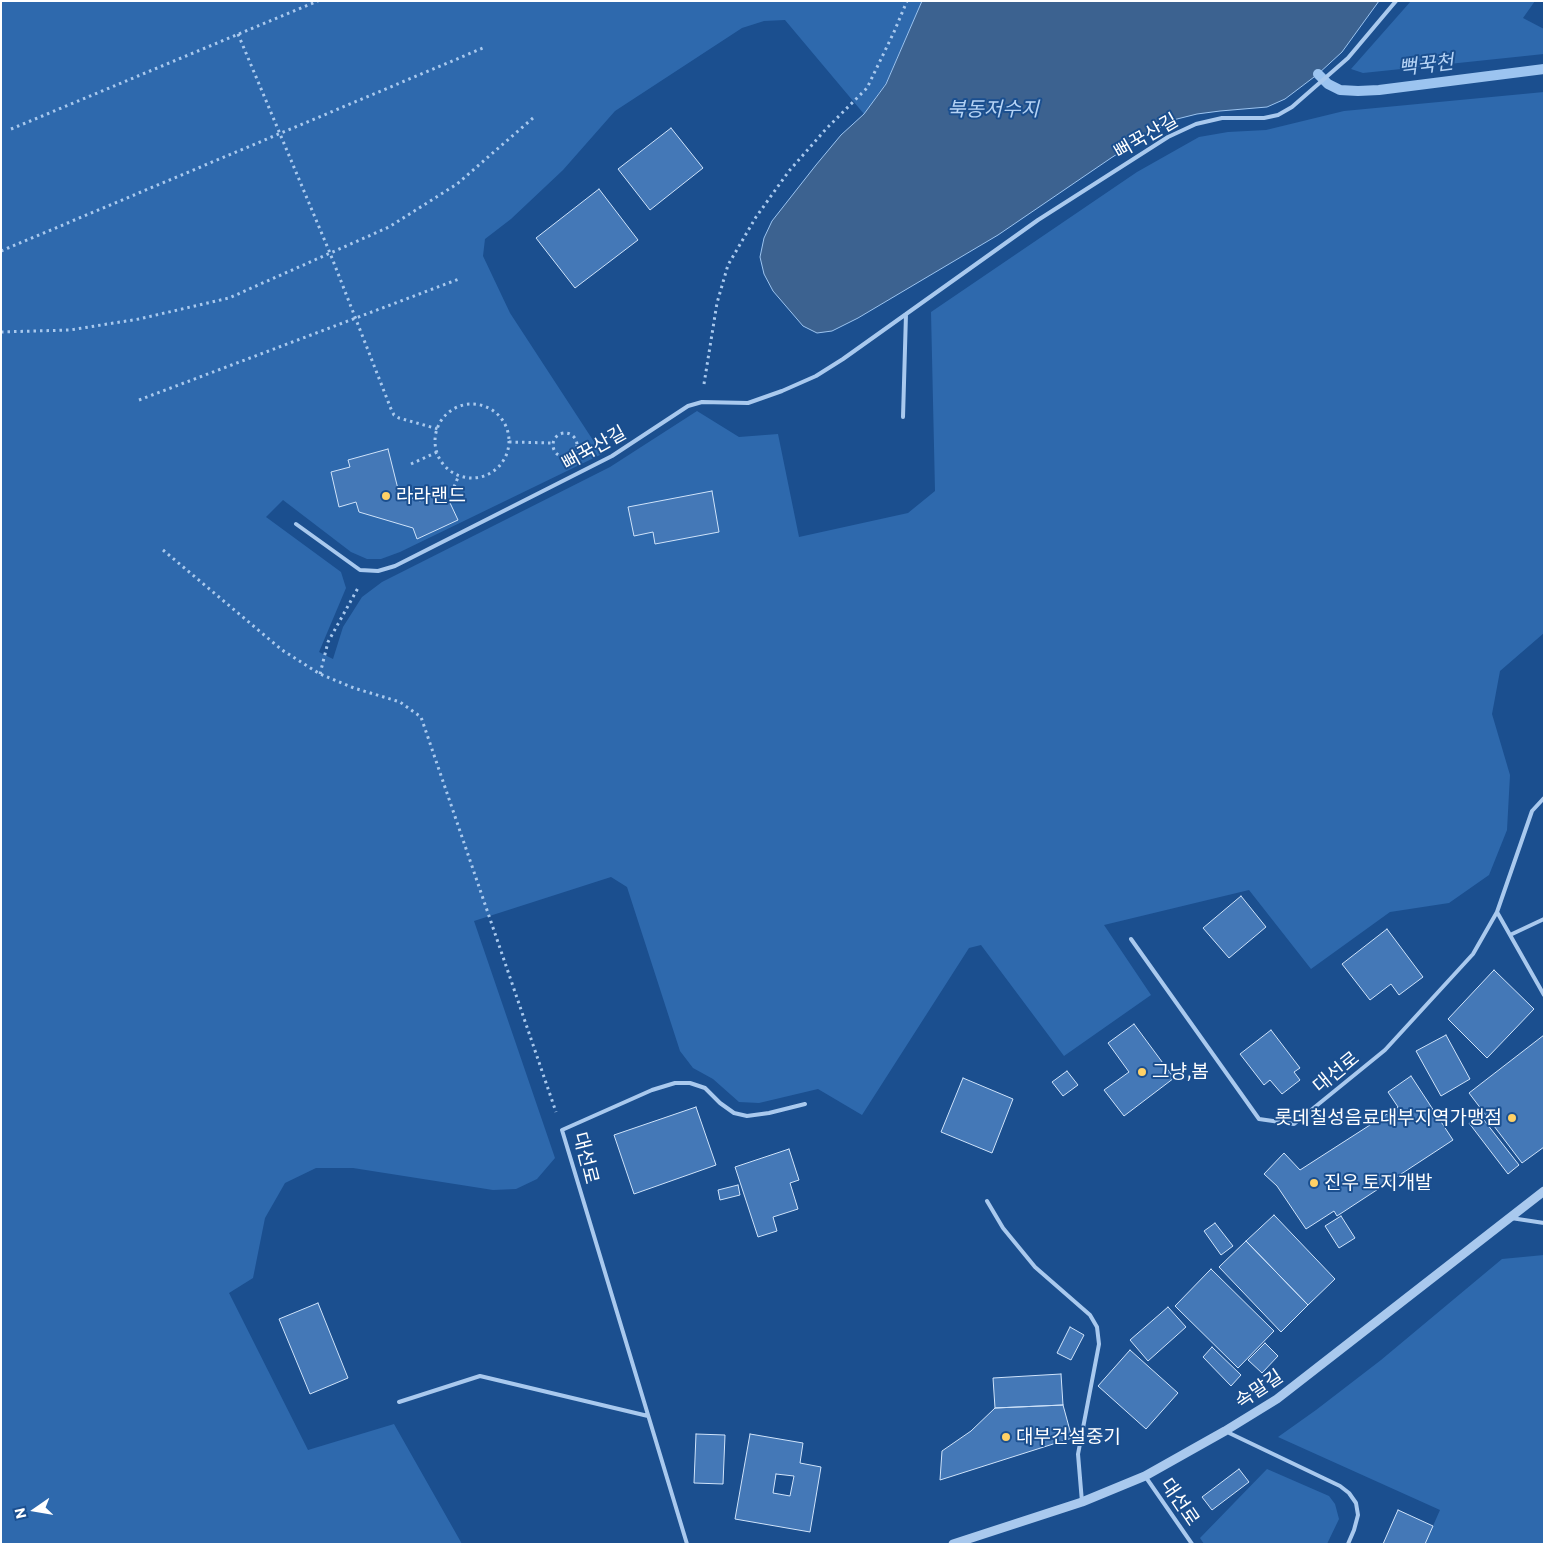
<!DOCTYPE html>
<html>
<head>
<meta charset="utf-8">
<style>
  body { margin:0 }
  #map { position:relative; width:1545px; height:1545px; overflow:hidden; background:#1b4f8f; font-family:Commissioner,sans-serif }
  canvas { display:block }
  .frame { position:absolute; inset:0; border:2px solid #fff; pointer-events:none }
  .north { position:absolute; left:10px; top:1485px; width:50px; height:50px; -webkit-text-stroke:4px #1b4f8f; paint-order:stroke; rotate:257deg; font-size:14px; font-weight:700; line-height:20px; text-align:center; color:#fff }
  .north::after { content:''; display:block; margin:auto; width:18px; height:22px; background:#fff; clip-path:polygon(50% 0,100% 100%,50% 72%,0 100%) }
</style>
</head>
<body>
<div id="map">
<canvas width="1545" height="1545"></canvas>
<div class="frame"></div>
<div class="north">N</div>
</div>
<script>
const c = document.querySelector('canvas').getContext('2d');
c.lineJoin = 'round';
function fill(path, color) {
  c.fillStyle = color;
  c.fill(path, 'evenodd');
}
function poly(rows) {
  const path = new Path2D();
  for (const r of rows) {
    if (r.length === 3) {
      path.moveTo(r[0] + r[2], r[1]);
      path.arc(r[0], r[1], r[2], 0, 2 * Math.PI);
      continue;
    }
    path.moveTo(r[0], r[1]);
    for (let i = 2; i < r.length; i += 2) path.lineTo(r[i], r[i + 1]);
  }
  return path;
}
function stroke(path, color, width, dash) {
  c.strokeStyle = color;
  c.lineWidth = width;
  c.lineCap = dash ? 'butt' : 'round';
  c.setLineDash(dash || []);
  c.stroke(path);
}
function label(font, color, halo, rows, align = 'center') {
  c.font = font + ' Commissioner,"Noto Sans KR",sans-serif';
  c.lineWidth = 4;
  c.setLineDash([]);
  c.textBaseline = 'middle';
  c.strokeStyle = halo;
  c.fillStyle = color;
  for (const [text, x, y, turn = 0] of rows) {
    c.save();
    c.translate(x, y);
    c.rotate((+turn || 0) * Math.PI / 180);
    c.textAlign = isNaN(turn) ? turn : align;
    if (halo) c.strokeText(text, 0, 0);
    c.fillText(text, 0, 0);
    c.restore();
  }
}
const green = poly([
  [1,1,922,1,886,83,864,114,785,20,764,21,742,28,615,111,563,170,511,219,485,239,483,256,510,313,602,454,400,552,381,559,367,559,351,552,283,500,266,517,341,572,346,588,319,652,333,659,343,627,362,597,382,582,610,467,697,411,739,437,778,434,799,537,908,513,935,491,931,312,1137,172,1199,137,1228,132,1266,130,1344,111,1544,92,1544,633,1500,671,1492,714,1510,775,1507,830,1489,875,1449,903,1390,912,1311,969,1249,890,1104,925,1151,995,1064,1056,981,945,969,948,862,1115,818,1089,759,1103,739,1102,713,1079,693,1068,680,1051,627,887,611,877,474,921,555,1158,537,1179,516,1189,493,1190,353,1168,316,1168,285,1183,265,1218,253,1278,229,1293,308,1450,394,1424,462,1544,1,1544],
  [1411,1,1535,1,1523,18,1544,29,1544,54,1363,73,1351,69],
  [1544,1255,1544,1544,1425,1544,1440,1510,1278,1437,1316,1410,1381,1360,1502,1259],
  [1267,1469,1329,1496,1335,1504,1339,1519,1327,1544,1204,1544,1200,1538]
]);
const water = poly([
  [922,1,1379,1,1342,52,1318,74,1285,99,1267,107,1220,111,1197,114,1173,120,1148,134,1111,158,998,235,858,318,832,331,817,333,803,326,773,291,764,274,760,257,764,238,772,221,816,165,841,135,864,114,886,84,922,1]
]);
const stream = poly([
  [1318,74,1328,84,1340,90,1358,91,1379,90,1544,69]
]);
const building = poly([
  [671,128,703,168,650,210,618,169,671,128],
  [599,189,638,240,575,288,536,238,599,189],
  [388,449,399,493,420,501,444,490,458,520,417,539,413,528,359,512,356,502,339,507,331,472,350,467,348,460,388,449],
  [712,491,719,532,655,544,653,532,634,536,628,507,712,491],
  [1241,896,1266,927,1229,958,1203,928,1241,896],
  [1387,929,1423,977,1399,995,1391,984,1370,1000,1342,964,1387,929],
  [1494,970,1534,1009,1487,1058,1448,1019,1494,970],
  [1134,1024,1174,1078,1124,1116,1104,1090,1129,1072,1108,1043,1134,1024],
  [1271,1030,1300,1068,1294,1072,1300,1080,1282,1094,1270,1080,1264,1085,1240,1054,1271,1030],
  [1446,1035,1470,1079,1441,1096,1416,1051,1446,1035],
  [1544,1035,1544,1147,1522,1163,1469,1093,1544,1035],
  [1067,1071,1078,1085,1063,1096,1052,1082,1067,1071],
  [1411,1076,1453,1140,1337,1216,1334,1211,1306,1229,1277,1186,1264,1174,1284,1153,1300,1170,1398,1107,1388,1092,1411,1076],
  [963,1078,1013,1099,992,1153,941,1132,963,1078],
  [696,1107,716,1165,634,1194,614,1135,696,1107],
  [1480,1115,1519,1165,1508,1174,1469,1123,1480,1115],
  [789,1149,799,1180,790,1183,798,1209,773,1217,777,1231,758,1237,735,1167,789,1149],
  [738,1185,740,1195,720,1200,718,1190,738,1185],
  [1274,1215,1335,1279,1308,1305,1246,1241,1274,1215],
  [1341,1216,1355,1238,1339,1248,1325,1226,1341,1216],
  [1215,1223,1233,1246,1221,1255,1204,1231,1215,1223],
  [1246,1241,1308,1305,1281,1332,1219,1267,1246,1241],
  [1211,1269,1274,1331,1238,1368,1175,1306,1211,1269],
  [318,1303,348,1378,310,1394,279,1319,318,1303],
  [1168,1307,1186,1327,1148,1361,1130,1340,1168,1307],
  [1070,1327,1084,1335,1071,1360,1057,1353,1070,1327],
  [1265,1343,1278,1356,1262,1373,1248,1360,1265,1343],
  [1212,1347,1241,1375,1231,1386,1203,1357,1212,1347],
  [1130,1350,1178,1393,1146,1429,1098,1386,1130,1350],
  [1061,1374,1063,1405,995,1408,993,1378,1061,1374],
  [1063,1405,1072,1438,940,1480,942,1451,971,1431,995,1408,1063,1405],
  [696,1434,725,1435,723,1484,694,1483,696,1434],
  [750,1434,803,1443,800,1463,821,1467,810,1532,735,1519,750,1434],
  [776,1474,794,1476,790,1496,773,1493,776,1474],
  [1239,1469,1249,1482,1212,1510,1202,1497,1239,1469],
  [1398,1510,1433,1526,1425,1544,1383,1544,1398,1510]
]);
const path = poly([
  [238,34,330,253,391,409,394,415,399,418,438,429],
  [11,129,318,1],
  [1,251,483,48],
  [1,332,70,330,139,319,229,298,389,227,457,184,533,118],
  [704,384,717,303,728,265,756,217,789,171,826,129,867,88,894,32,907,1],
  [139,400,459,279],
  [472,441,37],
  [565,445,12],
  [509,442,552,443],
  [411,464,437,452],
  [454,487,459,475],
  [163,550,282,650,320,674,354,688,400,702,421,717,556,1112],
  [320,674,328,642,358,588]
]);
const service = poly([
  [903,417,906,314],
  [296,524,360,570,378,571,395,566,612,456,688,406,702,402,748,403,782,391,816,376,843,359,1038,220,1168,137,1196,124,1222,118,1264,118,1278,115,1292,107,1348,58,1396,1],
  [1544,798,1532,811,1497,912,1544,995],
  [1510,935,1544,919],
  [1131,939,1259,1119,1294,1124,1385,1050,1473,954,1497,912],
  [987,1201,1003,1228,1035,1267,1090,1315,1097,1327,1099,1344,1078,1454,1082,1502],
  [1511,1218,1544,1223],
  [399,1402,480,1376,648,1416],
  [1225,1431,1340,1486,1349,1493,1356,1503,1358,1515,1354,1530,1348,1544],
  [1145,1476,1192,1544],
  [687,1544,562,1130,652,1090,675,1083,690,1083,705,1088,720,1103,734,1113,747,1116,769,1113,805,1104]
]);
const tertiary = poly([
  [953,1544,1082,1502,1145,1476,1225,1431,1277,1399,1544,1191]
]);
const markers = [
  [386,496,5,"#ffd166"],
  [1142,1072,5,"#ffd166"],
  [1512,1118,5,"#ffd166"],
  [1314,1183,5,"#ffd166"],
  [1006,1437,5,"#ffd166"]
];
const streetNames = [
  ["뻐꾹산길",1146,136,-30],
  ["뻐꾹산길",594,448,-29],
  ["대선로",1336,1072,-39],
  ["대선로",586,1158,76],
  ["속말길",1259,1389,-34],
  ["대선로",1180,1502,56]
];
const poiNames = [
  ["라라랜드",396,496],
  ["그냥,봄",1152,1072],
  ["롯데칠성음료대부지역가맹점",1502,1118,"right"],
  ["진우 토지개발",1324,1183],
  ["대부건설중기",1016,1437]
];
const waterNames = [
  ["뻑꾹천",1426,65,-7],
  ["북동저수지",993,109]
];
fill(green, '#2e69ad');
fill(water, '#3c6290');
stroke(water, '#9cc4f0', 1);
stroke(stream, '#9cc4f0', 10);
fill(building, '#4478b7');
stroke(building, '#cfe3fa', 1);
stroke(path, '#a9c9ee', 3, [2.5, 4]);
stroke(service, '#a9c9ee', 4);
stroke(tertiary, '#a9c9ee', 9);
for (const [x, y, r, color] of markers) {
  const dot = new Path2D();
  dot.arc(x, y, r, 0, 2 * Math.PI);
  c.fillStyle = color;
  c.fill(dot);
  stroke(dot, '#1b4f8f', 2);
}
label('19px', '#fff', '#1b4f8f', streetNames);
label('19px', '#fff', '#1b4f8f', poiNames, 'left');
label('italic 20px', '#b5d3f5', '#1b4f8f', waterNames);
</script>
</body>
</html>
